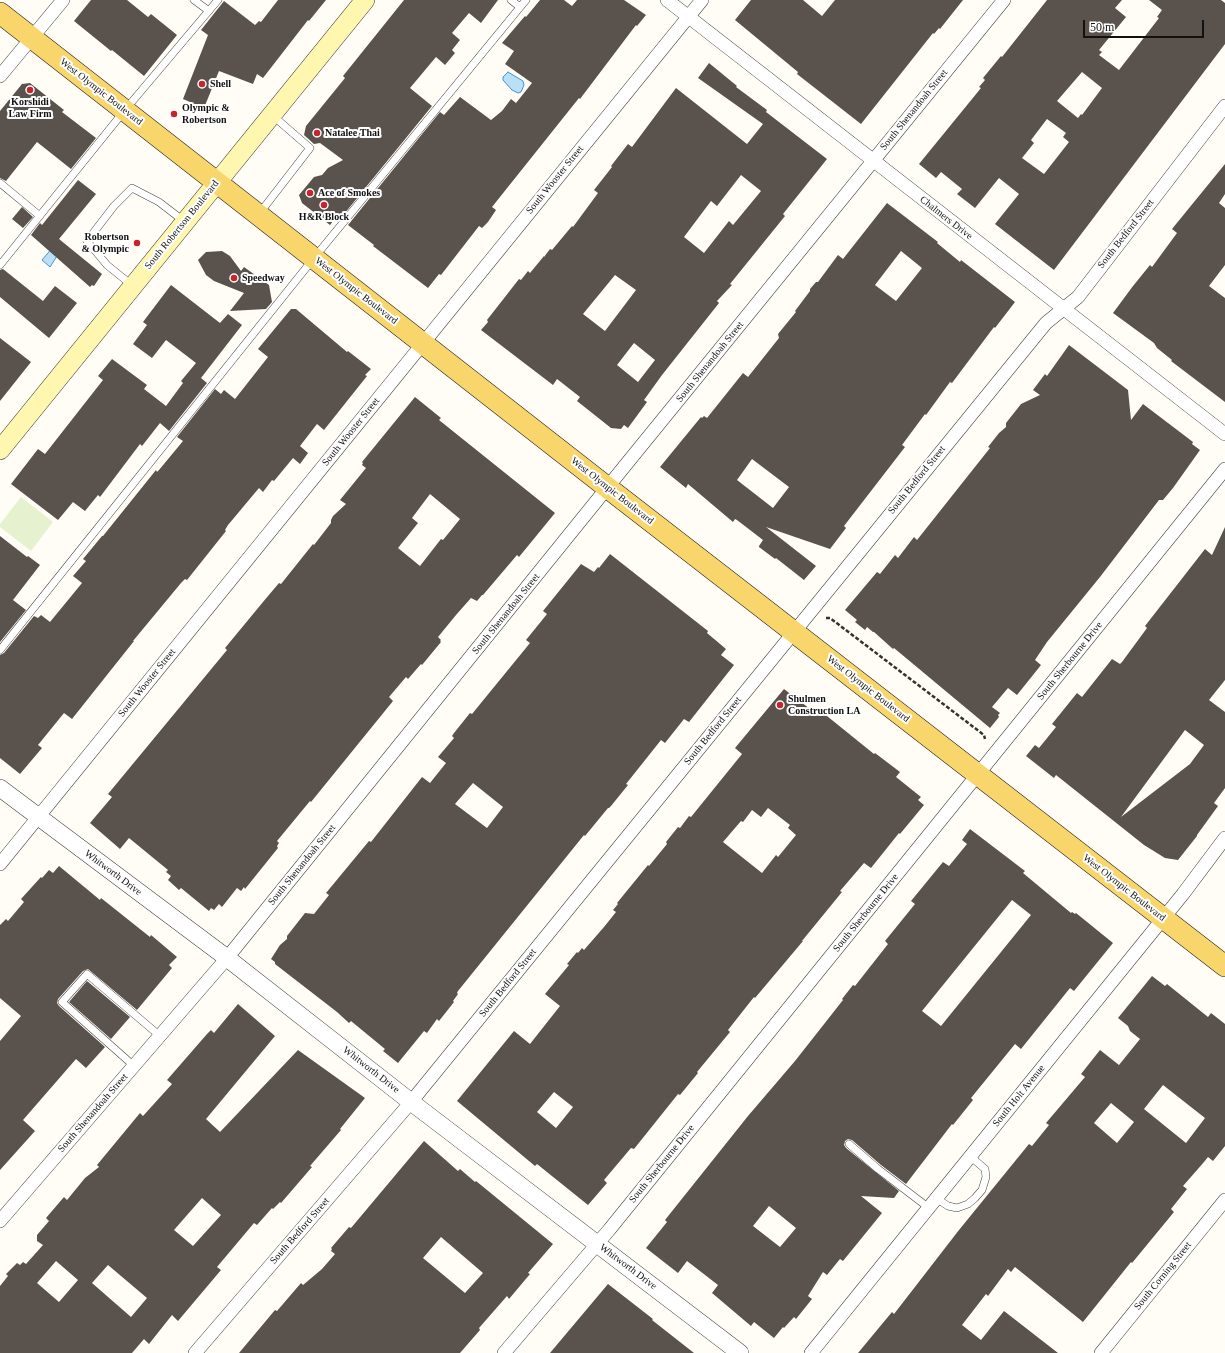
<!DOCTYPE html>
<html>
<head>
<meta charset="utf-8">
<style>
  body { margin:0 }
  #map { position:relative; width:1225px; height:1353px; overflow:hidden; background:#fffdf5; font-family:Georgia,serif }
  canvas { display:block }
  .scale { position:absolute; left:1083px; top:20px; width:121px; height:18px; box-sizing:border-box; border:2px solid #111; border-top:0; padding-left:5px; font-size:12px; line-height:14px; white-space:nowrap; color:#111; -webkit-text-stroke:3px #fff; paint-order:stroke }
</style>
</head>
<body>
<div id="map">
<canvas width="1225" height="1353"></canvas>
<div class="scale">50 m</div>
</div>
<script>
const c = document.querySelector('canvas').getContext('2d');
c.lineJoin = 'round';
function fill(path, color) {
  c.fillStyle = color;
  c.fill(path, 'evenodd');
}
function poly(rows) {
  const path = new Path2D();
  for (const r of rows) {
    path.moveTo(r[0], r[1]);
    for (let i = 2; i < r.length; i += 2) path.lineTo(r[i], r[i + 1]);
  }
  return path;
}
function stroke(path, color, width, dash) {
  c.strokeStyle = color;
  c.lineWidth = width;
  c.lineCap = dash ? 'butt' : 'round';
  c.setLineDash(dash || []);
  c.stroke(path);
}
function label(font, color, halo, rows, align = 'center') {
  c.font = font + ' Georgia,serif';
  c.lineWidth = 4;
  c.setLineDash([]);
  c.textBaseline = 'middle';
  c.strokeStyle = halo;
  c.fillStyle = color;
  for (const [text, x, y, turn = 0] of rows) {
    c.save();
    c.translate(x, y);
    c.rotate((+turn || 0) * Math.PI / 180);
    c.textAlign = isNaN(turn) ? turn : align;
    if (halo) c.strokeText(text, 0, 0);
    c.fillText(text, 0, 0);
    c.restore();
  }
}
const pitch = poly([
  [21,497,53,522,31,551,0,527,0,524]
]);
const water = poly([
  [508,72,523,81,524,85,521,92,518,93,512,90,503,80,503,77,508,72],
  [59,240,57,256,50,267,42,260,59,240]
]);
const building = poly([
  [91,0,127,0,148,17,151,14,177,35,144,76,112,50,111,51,74,21],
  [278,0,326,0,309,21,308,20,263,78,257,74,253,84,219,71,204,108,183,99,208,35,201,30,224,1,255,25,259,21,261,22],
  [404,0,498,0,481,23,469,13,452,33,460,40,452,50,455,53,445,65,436,57,410,88,432,106,340,219,337,216,330,225,302,203,299,195,314,177,322,175,328,168,343,160,320,143,314,144,304,135,306,126,345,78,343,76],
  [540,0,564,0,572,6,577,0,624,0,646,15,637,26,636,25,580,99,579,98,492,207,496,210,488,222,482,228,479,226,441,275,439,274,428,288,373,246,374,245,348,225,440,112,444,115,460,97,491,120,502,111,511,99,516,103,532,83,505,64,514,51,502,43,525,16,526,17],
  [751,0,803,0,822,16,835,0,963,0,940,29,939,28,934,34,933,33,861,124,797,74,798,72,735,20],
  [1047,0,1122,0,1115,8,1126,17,1099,50,1102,52,1099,55,1119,70,1159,18,1157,17,1162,10,1149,0,1221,0,1225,3,1225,44,1054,270,995,224,1019,194,999,178,975,208,957,194,962,189,941,172,936,178,919,164,981,88,979,87,985,80,983,78,1001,56,1002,57],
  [1082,72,1102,88,1082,115,1081,114,1078,118,1057,101],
  [1047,119,1066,133,1063,137,1069,142,1044,174,1022,158,1034,143,1031,140],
  [709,63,737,86,736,87,767,110,766,112,827,159,783,214,785,216,730,284,732,285,717,301,719,303,662,375,644,400,647,402,628,428,624,425,621,429,611,428,577,401,580,397,557,379,553,385,481,330,488,322,487,320,519,279,521,280,528,271,530,273,544,256,544,257,550,249,552,250,572,226,573,227,598,193,594,190,612,167,611,166,628,144,632,147,676,88,747,144,763,124,698,78],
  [741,175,761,191,733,225,729,221,704,253,684,237,711,201,717,206],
  [615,275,636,290,605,331,583,314],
  [634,343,655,360,638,382,617,365],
  [30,83,64,110,62,112,96,138,71,169,37,142,6,181,0,178,0,111,22,84],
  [1225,164,1225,194,1219,203,1225,208,1225,265,1209,286,1225,298,1225,402,1171,361,1172,360,1157,348,1154,343,1113,313,1133,286,1150,265,1152,267,1177,233,1172,229],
  [78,180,96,194,59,239,102,274,94,286,92,285,90,287,31,235,40,223,42,225],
  [887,203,938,242,937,243,960,262,961,260,1015,302,995,328,994,327,952,383,950,382,926,415,925,414,902,445,905,447,844,526,846,528,830,549,766,527,816,566,804,580,776,558,775,559,759,547,759,546,763,540,737,520,735,519,733,522,688,484,686,488,660,467,701,417,702,418,704,416,707,418,743,373,748,377,779,338,778,334,796,312,795,311,810,291,810,289,816,282,818,282,838,255,843,259],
  [901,251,922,268,896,301,875,285],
  [752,459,789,487,773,508,737,480],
  [22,207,33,217,23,228,12,219],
  [222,251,230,256,241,271,244,267,269,285,272,302,266,309,230,311,244,293,214,281,206,275,198,260,206,252],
  [3,269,43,301,55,286,77,303,49,338,0,297,0,270],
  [171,285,220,323,228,314,242,325,201,378,207,383,169,431,160,423,142,446,140,444,100,497,98,495,85,511,73,502,58,520,11,484,38,449,45,454,103,380,98,376,112,359,147,385,144,389,166,406,183,383,181,381,196,363,166,340,152,358,133,344,147,325,143,322],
  [291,309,296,309,347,352,348,351,371,369,365,375,367,376,324,430,317,424,300,446,308,453,300,464,293,458,274,481,272,480,263,492,259,488,228,525,225,530,226,531,187,580,185,579,181,583,133,641,134,641,72,719,64,713,38,745,42,748,20,774,0,758,0,655,4,653,34,616,38,618,41,615,50,622,82,583,73,576,86,561,83,559,102,536,103,536,156,470,157,472,159,470,183,441,177,437,215,389,221,394,224,390,235,399,268,357,258,349],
  [0,338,31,362,0,401],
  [1069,345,1128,390,1131,420,1143,404,1193,442,1192,444,1200,450,1173,488,1163,500,1159,500,1100,577,1047,642,1035,660,1041,665,1017,695,1008,688,992,707,1000,713,998,715,999,717,990,728,894,648,893,649,874,632,873,632,867,627,865,630,855,622,857,620,845,610,877,572,880,574,895,555,898,558,914,537,917,540,990,448,988,447,999,433,1006,427,1006,423,1021,404,1040,395,1033,390,1045,374,1047,376],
  [415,397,441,418,439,420,555,513,519,557,517,555,483,595,482,595,477,601,471,598,456,615,438,637,441,640,440,641,441,642,422,665,421,664,408,679,406,677,389,697,393,701,311,802,310,801,277,841,279,843,277,846,278,848,245,889,244,887,241,891,237,888,222,907,219,904,214,910,211,908,209,911,181,888,179,890,168,880,171,876,166,872,168,870,129,838,120,849,90,823,112,797,108,794,227,650,225,648,263,602,279,583,281,584,313,544,314,545,331,523,331,520,333,516,346,504,340,500,366,468,362,465,363,463,362,462],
  [430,494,460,519,443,540,441,539,420,566,398,548,418,523,412,518],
  [1225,527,1225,680,1209,700,1225,712,1225,788,1214,803,1218,806,1197,835,1197,836,1178,860,1165,858,1144,845,1056,775,1054,778,1026,756,1035,745,1039,748,1056,727,1052,724,1077,693,1082,697,1112,659,1120,664,1122,662,1147,628,1145,626,1205,549,1212,555],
  [1185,730,1204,745,1190,764,1121,817],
  [0,536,27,557,28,556,40,565,13,600,26,610,0,642],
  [610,554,708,631,707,633,726,649,721,655,734,665,689,722,684,719,665,743,661,740,626,784,628,785,611,806,609,808,608,808,585,836,584,835,458,991,457,993,458,994,453,1001,454,1002,439,1021,437,1019,427,1033,424,1031,398,1063,383,1051,385,1049,351,1021,349,1023,337,1012,275,964,275,962,271,959,280,945,287,939,287,936,305,913,314,914,329,895,326,893,369,841,371,842,422,777,430,783,446,763,438,757,454,738,452,736,454,733,470,713,472,714,530,643,526,640,547,614,543,611,581,564,594,572,598,567,599,568],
  [473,783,503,807,487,828,455,804],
  [784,689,814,712,816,709,821,713,822,712,874,754,875,753,900,772,896,777,921,797,918,800,924,805,900,834,899,833,871,868,864,863,840,891,842,892,802,941,803,941,755,998,754,997,728,1030,730,1032,697,1072,698,1073,680,1095,678,1094,634,1149,631,1148,604,1180,607,1183,588,1205,537,1164,535,1166,457,1101,514,1031,530,1044,560,1006,545,994,569,965,567,964,577,952,578,953,582,948,584,950,604,927,616,912,613,910,618,904,617,903,648,865,649,866,667,844,666,842,678,827,680,828,689,816,691,817,742,754,735,748],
  [768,808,790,825,788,828,796,835,778,857,776,855,762,873,723,842,741,821,743,822,752,810,761,817],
  [554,1092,573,1107,556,1128,537,1112],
  [970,829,1025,871,1023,873,1071,913,1072,912,1075,914,1076,913,1113,943,1074,991,1070,988,1021,1049,1015,1044,971,1098,973,1100,953,1125,952,1124,906,1184,881,1165,852,1140,848,1139,845,1141,844,1145,846,1148,899,1191,894,1198,861,1196,882,1213,843,1261,840,1259,827,1275,823,1272,808,1296,812,1299,796,1319,794,1317,784,1328,783,1327,774,1338,754,1322,751,1326,712,1293,718,1285,687,1261,678,1273,646,1248,667,1222,665,1220,748,1116,795,1061,843,1000,842,999,853,985,855,986,888,944,885,941,915,904,911,901,943,862,949,866,967,844,962,840],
  [1012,900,1031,915,941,1026,922,1011],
  [769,1206,796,1228,780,1247,753,1226],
  [59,866,100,900,101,898,150,937,151,935,177,957,169,965,172,968,137,1010,88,969,83,971,58,999,57,1003,59,1006,105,1047,86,1068,76,1059,23,1120,35,1131,0,1170,0,1041,21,1016,0,998,0,925,6,919,8,921,24,902,21,899,41,877,42,878,49,870,53,873],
  [1152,976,1165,986,1167,984,1208,1017,1211,1013,1225,1024,1225,1146,1213,1161,1208,1157,1204,1162,1183,1186,1187,1189,1171,1209,1174,1212,1132,1263,1131,1262,1083,1322,1015,1267,1011,1272,1008,1269,988,1296,986,1294,962,1325,981,1340,1004,1311,1058,1353,858,1353,892,1312,894,1314,959,1230,1029,1144,1032,1146,1049,1125,1046,1123,1085,1077,1081,1074,1100,1050,1119,1065,1140,1039,1130,1031,1128,1026,1118,1018],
  [1163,1085,1205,1118,1186,1143,1144,1109],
  [1111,1103,1134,1122,1117,1143,1094,1123],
  [87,981,130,1017,111,1039,69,1002],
  [238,1004,275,1036,206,1119,220,1132,298,1050,365,1098,340,1129,341,1130,310,1166,312,1167,281,1203,280,1202,273,1209,272,1208,257,1225,254,1223,217,1267,221,1270,178,1321,172,1315,149,1344,144,1339,132,1353,0,1353,0,1286,8,1276,6,1274,17,1263,20,1265,23,1262,26,1264,43,1245,37,1241,37,1235,49,1221,46,1218,64,1197,67,1200,85,1178,99,1167,97,1165,140,1113,143,1116,172,1084,167,1080,207,1034,211,1030,214,1033],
  [202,1198,221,1215,193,1246,174,1230],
  [56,1261,78,1280,59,1302,37,1283],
  [108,1265,147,1298,131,1317,92,1283],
  [424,1141,458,1171,460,1169,475,1182,476,1181,553,1244,528,1273,530,1274,509,1299,507,1296,479,1328,480,1330,460,1353,239,1353,275,1310,277,1311,301,1283,303,1285,322,1269,335,1254,331,1251,332,1249,331,1248,349,1227,351,1228],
  [441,1237,483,1273,465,1293,423,1258],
  [608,1284,653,1319,652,1320,694,1353,550,1353]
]);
const path = poly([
  [826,618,830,618,984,735,985,739]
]);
const service = poly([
  [194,0,209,11],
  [511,0,520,7],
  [0,183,40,216],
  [259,214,310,148,272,115],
  [0,265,125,110,218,0],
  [133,286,107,265,87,241,114,206,132,188,159,202,185,222],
  [0,650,314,258,526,0],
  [134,1066,62,1002,87,974,160,1036],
  [849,1144,878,1169,929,1208],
  [936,1198,948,1206,957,1208,968,1204,975,1198,982,1190,986,1177,985,1169,970,1156]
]);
const minor = poly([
  [667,0,1225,434],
  [0,76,63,0],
  [0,864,702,0],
  [0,1221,227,958,628,462,1004,0],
  [195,1353,411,1102,1046,323,1078,297,1225,106],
  [504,1353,609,1230,1225,469],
  [811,1353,1140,947,1183,894,1225,838],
  [1101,1353,1225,1200]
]);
const tertiary = poly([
  [0,788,227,958,411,1102,740,1353]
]);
const secondary = poly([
  [0,450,365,0]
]);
const primary = poly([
  [0,13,608,488,1225,966]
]);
const markers = [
  [202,84,4,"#c4262e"],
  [30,90,4,"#c4262e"],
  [174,114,4,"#c4262e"],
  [317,133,4,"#c4262e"],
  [310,193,4,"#c4262e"],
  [324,205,4,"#c4262e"],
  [137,243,4,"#c4262e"],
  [234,278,4,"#c4262e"],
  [780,705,4,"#c4262e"]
];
const poiNames = [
  ["Shell",210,84],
  ["Korshidi",30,102,"center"],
  ["Law Firm",30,114,"center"],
  ["Olympic &",182,108],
  ["Robertson",182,120],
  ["Natalee Thai",325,133],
  ["Ace of Smokes",318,193],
  ["H&R Block",324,217,"center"],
  ["Robertson",129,237,"right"],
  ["& Olympic",129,249,"right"],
  ["Speedway",242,278],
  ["Shulmen",788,699],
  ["Construction LA",788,711]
];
const streetNames = [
  ["West Olympic Boulevard",101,92,38],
  ["South Shenandoah Street",914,110,-51],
  ["South Wooster Street",555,180,-51],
  ["Chalmers Drive",946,218,38],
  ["South Robertson Boulevard",182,225,-51],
  ["South Bedford Street",1126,234,-52],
  ["West Olympic Boulevard",356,291,38],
  ["South Shenandoah Street",710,362,-51],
  ["South Wooster Street",351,432,-51],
  ["South Bedford Street",917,480,-51],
  ["West Olympic Boulevard",612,491,38],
  ["South Shenandoah Street",506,614,-51],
  ["South Sherbourne Drive",1070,661,-51],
  ["South Wooster Street",147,683,-51],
  ["West Olympic Boulevard",868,689,38],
  ["South Bedford Street",713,731,-51],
  ["South Shenandoah Street",302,865,-51],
  ["Whitworth Drive",113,873,37],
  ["West Olympic Boulevard",1124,888,38],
  ["South Sherbourne Drive",866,913,-51],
  ["South Bedford Street",508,983,-51],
  ["Whitworth Drive",371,1070,38],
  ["South Holt Avenue",1019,1096,-51],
  ["South Shenandoah Street",93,1113,-49],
  ["South Sherbourne Drive",662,1164,-51],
  ["South Bedford Street",300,1231,-49],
  ["Whitworth Drive",628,1267,37],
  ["South Corning Street",1163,1276,-51]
];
fill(pitch, '#e6f2cf');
fill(water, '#b9e0f7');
stroke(water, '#3f96cf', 1);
fill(building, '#5a524d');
stroke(service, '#444', 8);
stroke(minor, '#444', 14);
stroke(tertiary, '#444', 18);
stroke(secondary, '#333', 20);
stroke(primary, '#222', 22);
stroke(path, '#333', 2.5, [4, 2]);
stroke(service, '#fff', 7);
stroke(minor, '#fff', 13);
stroke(tertiary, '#fff', 17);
stroke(secondary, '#fff6b0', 19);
stroke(primary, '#f9d66b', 21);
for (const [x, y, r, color] of markers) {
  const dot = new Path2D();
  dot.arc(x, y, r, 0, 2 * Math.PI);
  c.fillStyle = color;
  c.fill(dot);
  stroke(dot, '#fff', 1.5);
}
label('bold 10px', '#111', '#fff', poiNames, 'left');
label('10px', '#111', '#fff', streetNames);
</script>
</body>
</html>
